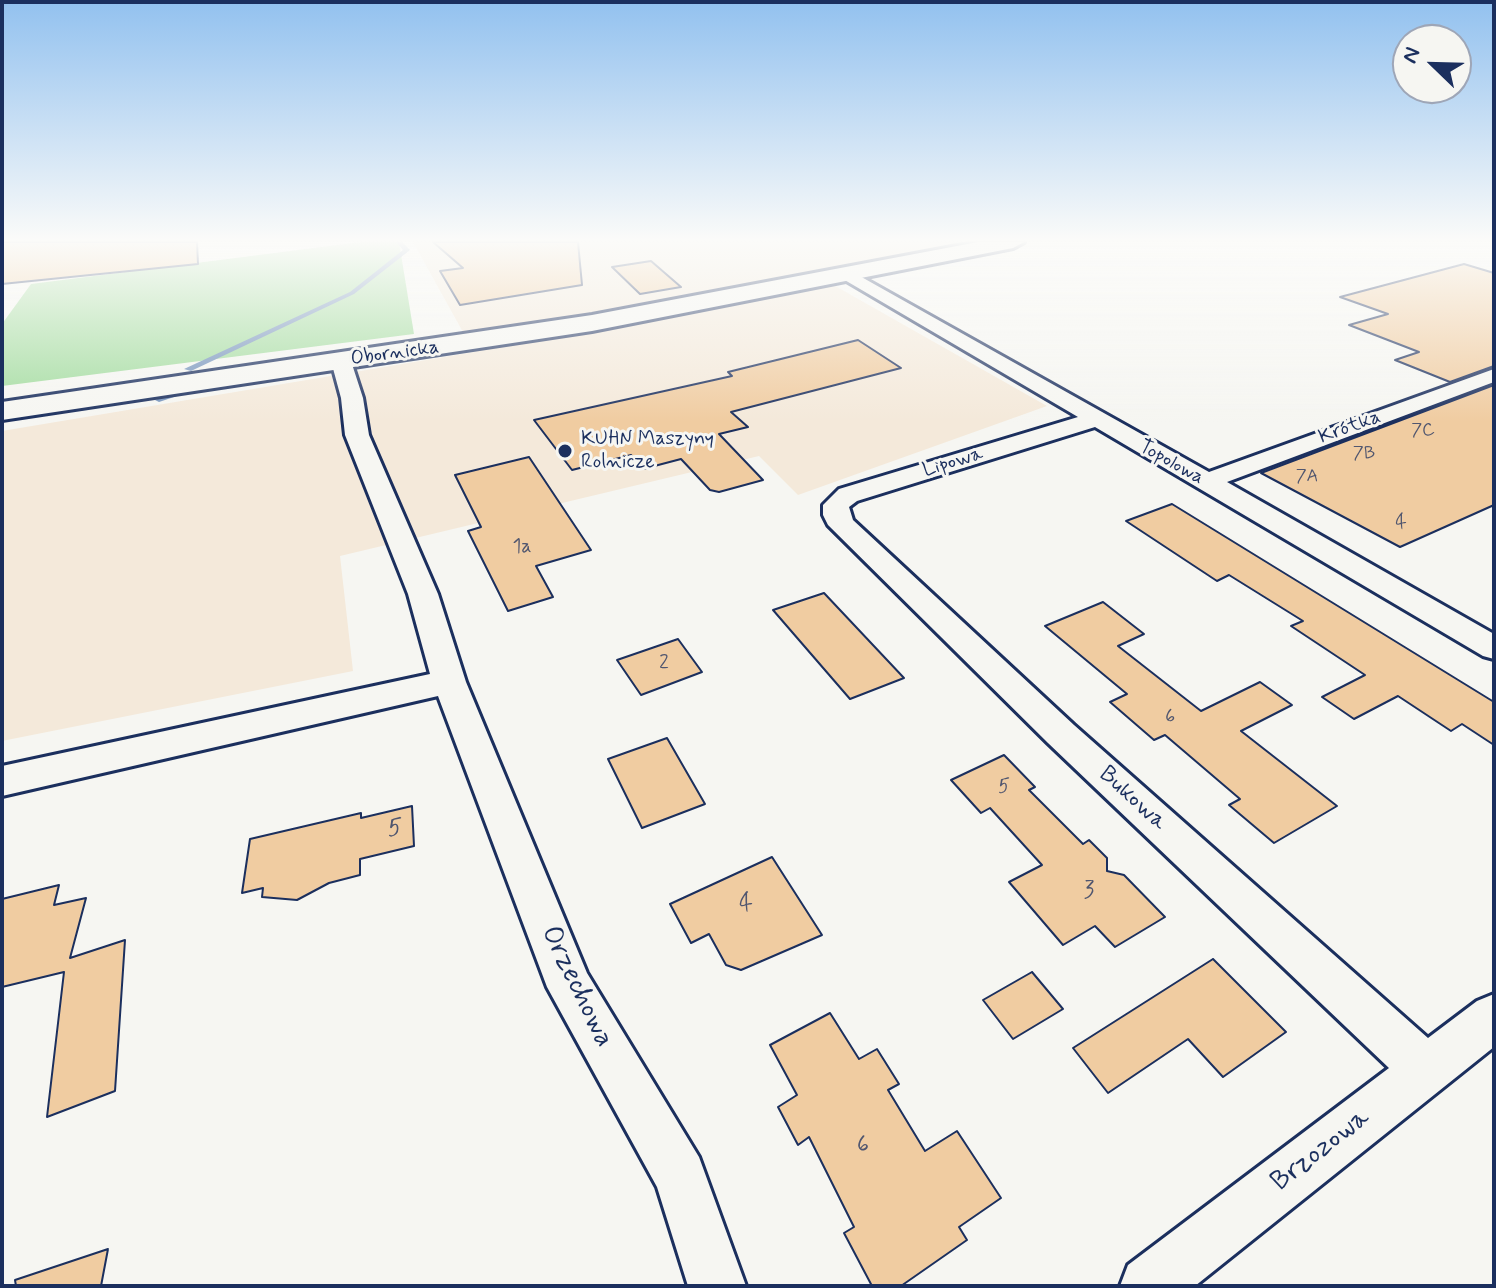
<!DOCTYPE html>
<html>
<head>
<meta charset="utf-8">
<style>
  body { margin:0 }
  #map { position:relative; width:1496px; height:1288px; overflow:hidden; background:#f6f6f2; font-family:Mynerve,sans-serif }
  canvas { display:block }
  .frame { position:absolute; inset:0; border:4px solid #1b2f5e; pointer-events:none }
  .north { position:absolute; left:1392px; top:24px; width:80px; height:80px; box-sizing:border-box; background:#f6f6f2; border:2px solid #9ea6b7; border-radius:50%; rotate:293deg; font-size:22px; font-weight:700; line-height:32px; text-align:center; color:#1b2f5e }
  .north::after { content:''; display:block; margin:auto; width:28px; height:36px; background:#1b2f5e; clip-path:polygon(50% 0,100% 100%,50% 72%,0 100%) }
</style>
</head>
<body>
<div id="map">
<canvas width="1496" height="1288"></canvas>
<div class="frame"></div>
<div class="north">N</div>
</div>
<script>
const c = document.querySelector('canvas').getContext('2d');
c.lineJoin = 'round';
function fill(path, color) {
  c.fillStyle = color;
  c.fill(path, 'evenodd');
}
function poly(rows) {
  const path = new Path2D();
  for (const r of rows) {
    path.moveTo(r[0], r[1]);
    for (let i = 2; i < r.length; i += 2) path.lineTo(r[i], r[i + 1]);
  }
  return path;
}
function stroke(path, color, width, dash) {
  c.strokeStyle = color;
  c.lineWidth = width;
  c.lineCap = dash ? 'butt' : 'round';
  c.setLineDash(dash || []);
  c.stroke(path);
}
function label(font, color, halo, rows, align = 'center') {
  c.font = font + ' Mynerve,sans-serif';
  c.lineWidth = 6;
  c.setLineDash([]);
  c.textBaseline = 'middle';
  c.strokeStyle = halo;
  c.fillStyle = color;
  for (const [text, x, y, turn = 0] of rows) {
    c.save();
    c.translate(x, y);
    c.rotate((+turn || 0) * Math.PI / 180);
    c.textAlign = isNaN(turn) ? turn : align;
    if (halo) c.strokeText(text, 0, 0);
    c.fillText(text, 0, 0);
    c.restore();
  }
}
const built = poly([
  [413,242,973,242,816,275,1047,406,798,495,759,456,340,556,353,671,2,741,2,431,474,352]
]);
const green = poly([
  [361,242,399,242,414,334,2,386,2,324,31,284]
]);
const stream = poly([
  [396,242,402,242,410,250,354,294,191,371,184,369,350,292,403,250,396,242],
  [177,391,180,391,180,395,159,402,155,400,177,391]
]);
const building = poly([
  [2,242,197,242,198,264,2,284,2,242],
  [433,242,578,242,582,285,460,305,440,271,463,268,433,242],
  [651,261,681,287,640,294,612,267,651,261],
  [1464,264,1494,273,1494,366,1450,382,1395,360,1419,352,1349,325,1388,314,1340,297,1464,264],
  [858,340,901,368,731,412,748,427,719,434,763,480,719,492,710,490,681,459,643,469,631,455,572,470,534,420,732,376,728,372,858,340],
  [1494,385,1494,505,1400,547,1261,473,1494,385],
  [529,457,591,550,536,566,553,597,508,611,468,531,481,527,455,475,529,457],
  [1172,504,1494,702,1494,745,1462,724,1451,731,1398,696,1354,719,1322,697,1365,675,1291,626,1303,621,1229,575,1217,581,1126,521,1172,504],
  [824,593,904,678,850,699,773,610,824,593],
  [1103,602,1144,634,1118,646,1201,711,1260,682,1292,705,1241,731,1337,806,1274,843,1229,805,1240,799,1165,735,1154,740,1110,702,1127,694,1045,626,1103,602],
  [678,639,702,672,641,695,617,660,678,639],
  [667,738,705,804,642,828,608,759,667,738],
  [1004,755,1035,787,1029,790,1083,844,1089,840,1107,858,1107,871,1124,875,1165,917,1115,947,1095,926,1063,945,1009,882,1042,865,990,808,981,813,951,780,1004,755],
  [412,806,414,846,360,859,360,875,329,883,297,900,262,897,263,888,242,893,250,839,361,813,361,818,412,806],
  [772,857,822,935,741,970,726,965,709,934,691,943,670,904,772,857],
  [59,885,54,905,86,898,70,958,125,940,115,1091,47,1117,64,972,2,987,2,899,59,885],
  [1213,959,1286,1032,1223,1077,1188,1039,1108,1093,1073,1048,1213,959],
  [1032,972,1063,1009,1013,1039,983,1000,1032,972],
  [830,1013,859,1059,877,1049,899,1084,888,1090,925,1151,957,1131,1001,1198,959,1227,967,1240,901,1286,872,1286,844,1233,854,1227,809,1137,798,1145,778,1107,797,1095,770,1045,830,1013],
  [108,1249,101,1286,16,1286,15,1280,108,1249]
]);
const minor = poly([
  [849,270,1209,472,1494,369,1494,382,1227,482,1494,634,1494,659,1483,656,1095,427,857,501,849,507,853,520,1074,725,1428,1038,1477,1001,1494,994,1494,1047,1195,1286,1120,1286,1128,1265,1389,1068,1048,743,828,525,823,515,823,505,839,489,1078,417,843,279,840,275,849,270],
  [341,355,351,361,363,398,369,435,438,594,466,682,587,973,699,1157,746,1286,688,1286,657,1187,547,987,438,696,2,796,2,766,430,674,408,594,345,435,341,398,331,361,341,355]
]);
const secondary = poly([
  [978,242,1024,242,1013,248,592,331,2,420,2,402,592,315,978,242]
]);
const markers = [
  [565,451,8,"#1b2f5e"]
];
const farNumbernames = [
  ["7C",1423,431],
  ["7B",1364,454],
  ["7A",1307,477]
];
const farStreetnames = [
  ["Obornicka",395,354,-8],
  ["Krótka",1350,428,-20],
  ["Lipowa",953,463,-17],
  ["Topolowa",1171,463,29]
];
const farPoinames = [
  ["KUHN Maszyny",581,440],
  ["Rolnicze",581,463]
];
const numberNames = [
  ["4",1401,524],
  ["1a",522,548],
  ["2",664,664],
  ["6",1170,718],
  ["5",1004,788]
];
const streetNames = [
  ["Bukowa",1132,799,42]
];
const nearNumbernames = [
  ["5",395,830],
  ["3",1089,892],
  ["4",746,905],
  ["6",863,1146]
];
const nearStreetnames = [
  ["Orzechowa",576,987,64],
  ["Brzozowa",1321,1151,-38]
];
fill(built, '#f4e9da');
fill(green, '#a4dca0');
fill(stream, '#7593bc');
fill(building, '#f0cca1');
stroke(building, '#1b2f5e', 2);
stroke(minor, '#1b2f5e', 6);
stroke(secondary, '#1b2f5e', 6);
fill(minor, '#f6f6f2');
fill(secondary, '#f6f6f2');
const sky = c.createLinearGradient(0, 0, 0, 422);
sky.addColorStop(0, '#92c1ef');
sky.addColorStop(0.57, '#fbfbf9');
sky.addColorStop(1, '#fbfbf900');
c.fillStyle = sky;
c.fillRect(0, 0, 1496, 422);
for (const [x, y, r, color] of markers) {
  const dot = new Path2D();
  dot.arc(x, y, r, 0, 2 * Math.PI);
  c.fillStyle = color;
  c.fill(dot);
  stroke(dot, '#f6f6f2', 3);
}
label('18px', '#50566f', null, farNumbernames);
label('20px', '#1b2f5e', '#f6f6f2', farStreetnames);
label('20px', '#1b2f5e', '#f6f6f2', farPoinames, 'left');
label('20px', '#50566f', null, numberNames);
label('24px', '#1b2f5e', '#f6f6f2', streetNames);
label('24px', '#50566f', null, nearNumbernames);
label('28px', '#1b2f5e', '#f6f6f2', nearStreetnames);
</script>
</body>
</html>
